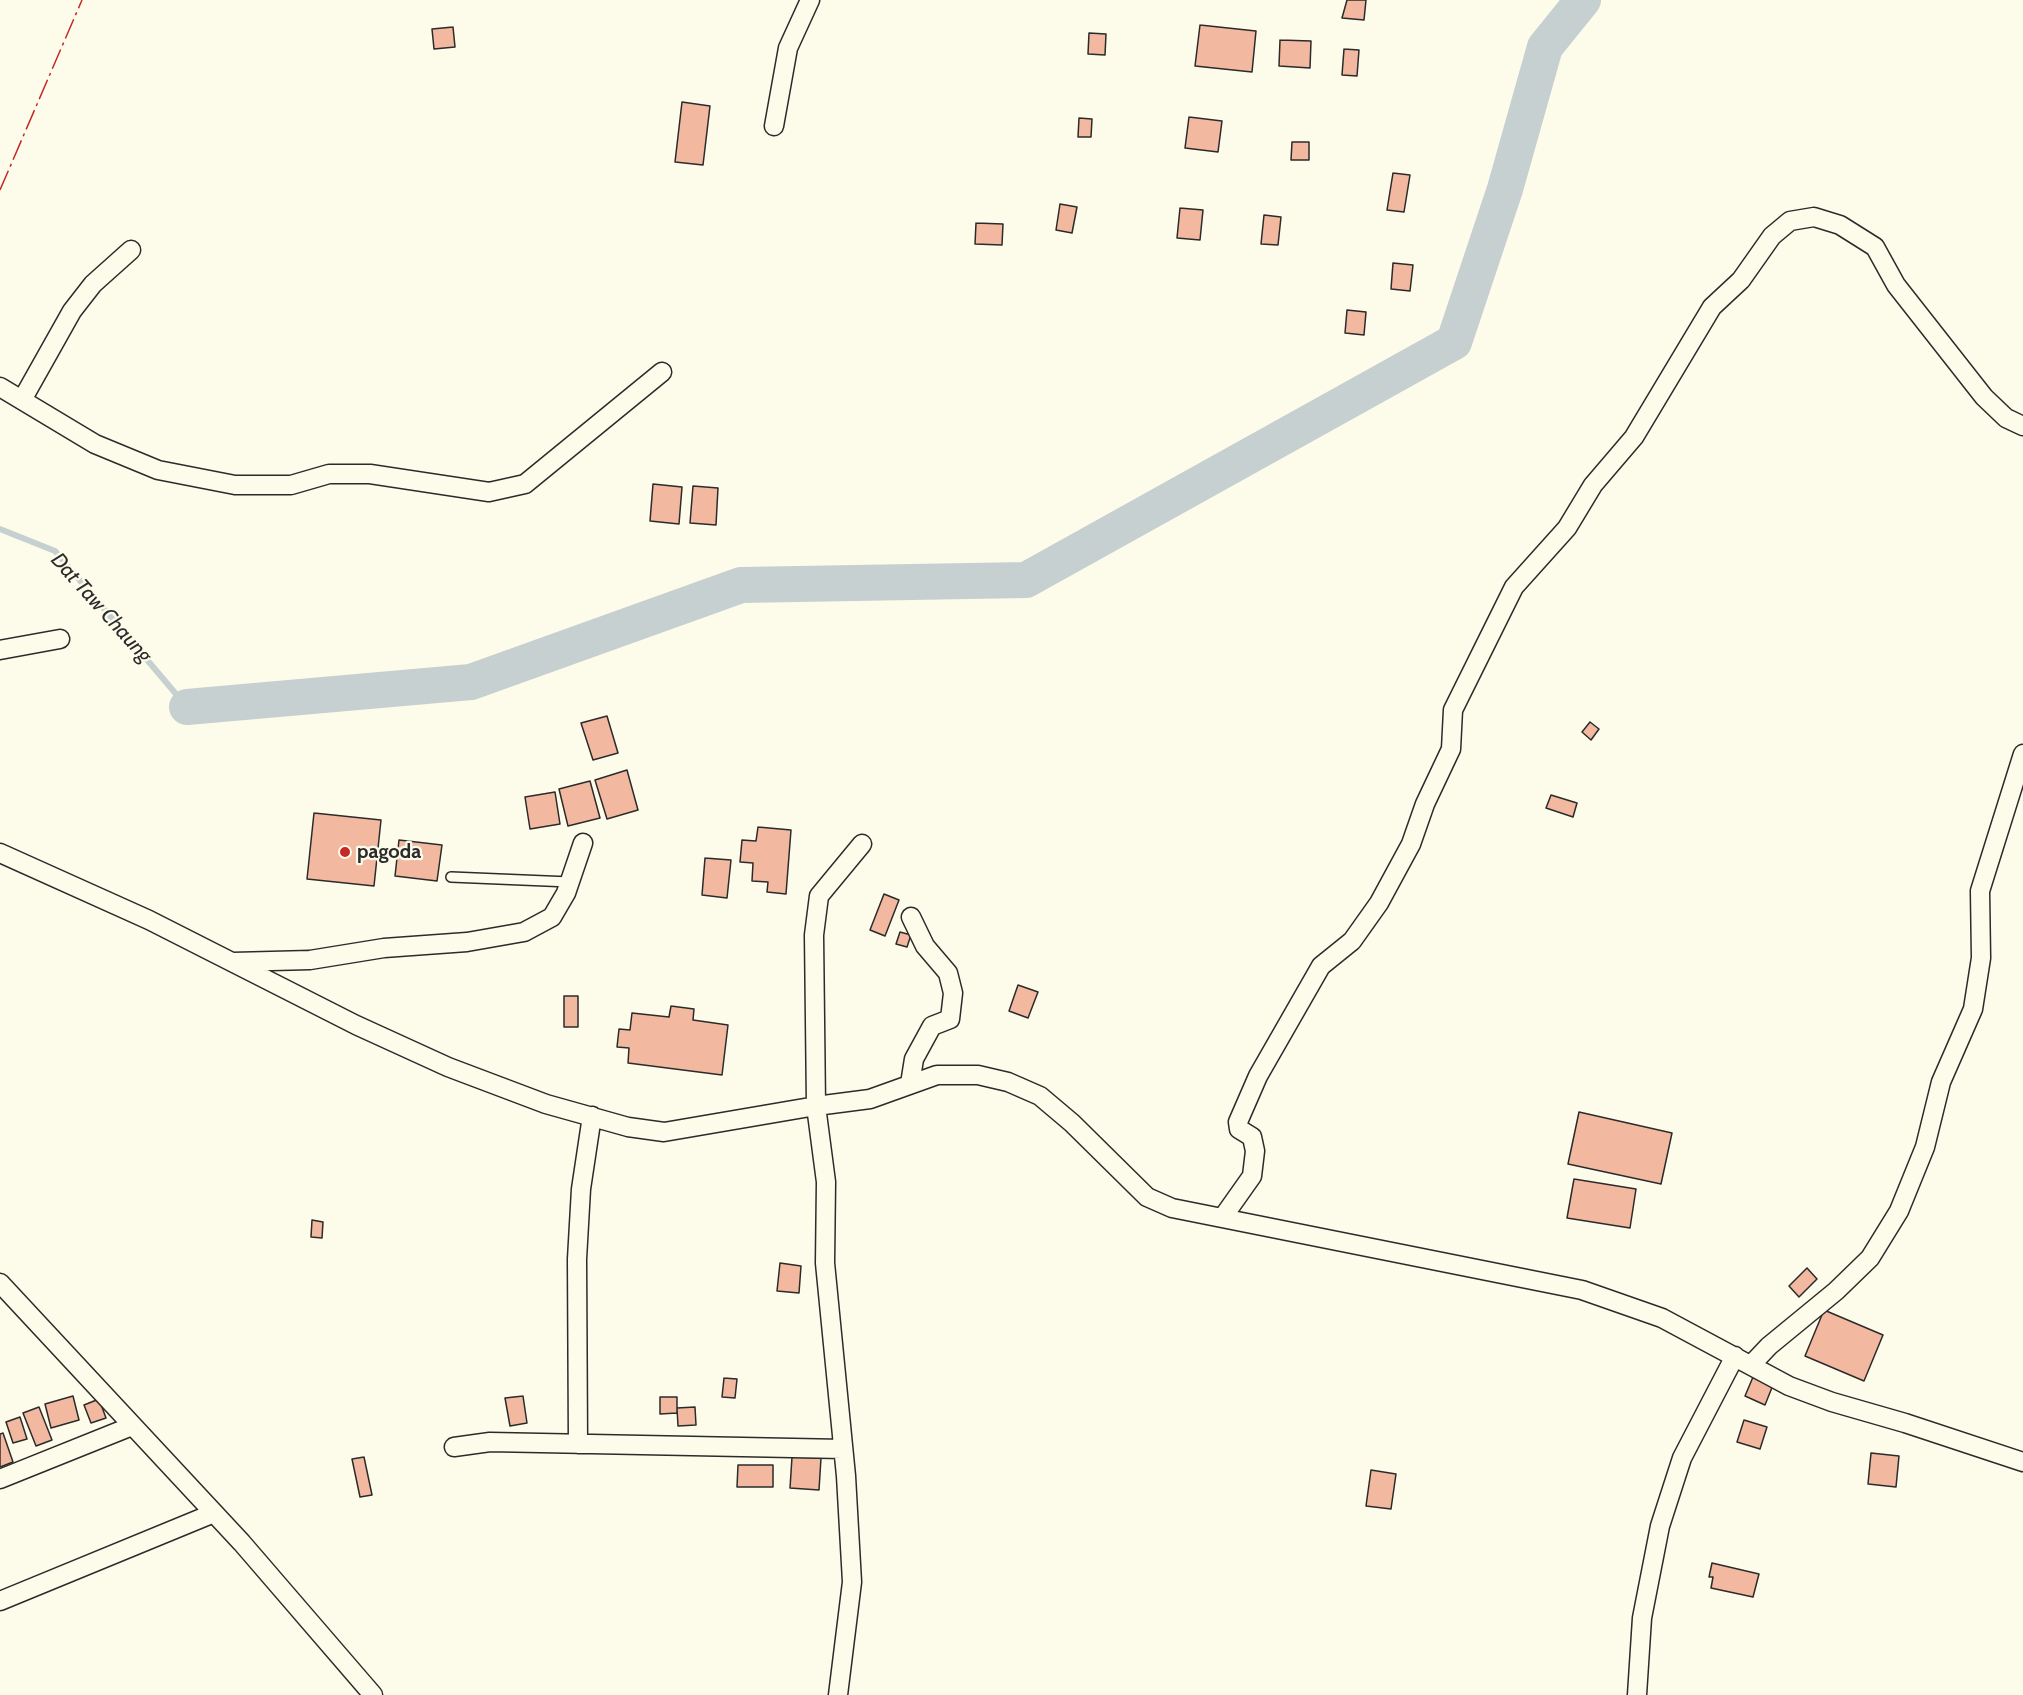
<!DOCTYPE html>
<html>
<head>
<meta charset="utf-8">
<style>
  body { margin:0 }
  canvas { display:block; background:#fdfbea }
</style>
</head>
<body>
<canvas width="2023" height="1695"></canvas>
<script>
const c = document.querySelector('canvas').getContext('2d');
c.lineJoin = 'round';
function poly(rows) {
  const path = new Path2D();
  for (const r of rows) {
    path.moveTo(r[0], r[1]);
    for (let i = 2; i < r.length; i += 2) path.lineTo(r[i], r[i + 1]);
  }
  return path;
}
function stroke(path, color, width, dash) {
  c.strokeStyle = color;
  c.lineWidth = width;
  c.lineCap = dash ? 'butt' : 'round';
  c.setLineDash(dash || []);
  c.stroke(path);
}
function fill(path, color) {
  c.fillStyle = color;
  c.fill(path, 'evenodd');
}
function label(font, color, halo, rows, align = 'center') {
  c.font = font + ' Cabin,sans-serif';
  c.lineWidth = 4.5;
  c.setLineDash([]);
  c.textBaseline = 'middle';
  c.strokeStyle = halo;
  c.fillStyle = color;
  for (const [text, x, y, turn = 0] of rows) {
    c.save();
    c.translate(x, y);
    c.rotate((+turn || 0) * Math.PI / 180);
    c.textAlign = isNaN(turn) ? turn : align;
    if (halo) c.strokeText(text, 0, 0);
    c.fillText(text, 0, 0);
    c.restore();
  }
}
const stream = poly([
  [0,529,55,551,187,707]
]);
const river = poly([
  [187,707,471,682,741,585,1026,580,1454,342,1505,189,1545,47,1583,0]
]);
const building = poly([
  [1347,0,1366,0,1364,20,1342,18,1347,0],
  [1200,25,1256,31,1252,72,1195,66,1200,25],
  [453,27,455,47,434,49,432,29,453,27],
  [1089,33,1106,34,1105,55,1088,54,1089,33],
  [1280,40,1311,41,1310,68,1279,66,1280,40],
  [1344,49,1359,50,1357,76,1342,75,1344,49],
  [682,102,710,106,703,165,675,162,682,102],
  [1189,117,1222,121,1218,152,1185,148,1189,117],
  [1079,118,1092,119,1091,137,1078,137,1079,118],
  [1292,142,1309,142,1309,160,1291,160,1292,142],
  [1393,173,1410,175,1404,212,1387,210,1393,173],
  [1060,204,1077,207,1072,233,1056,230,1060,204],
  [1180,208,1203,210,1200,240,1177,238,1180,208],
  [1264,215,1281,217,1278,245,1261,244,1264,215],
  [976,223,1003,224,1002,245,975,244,976,223],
  [1393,263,1413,265,1410,291,1391,289,1393,263],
  [1347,310,1366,312,1364,335,1345,333,1347,310],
  [653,484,682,487,679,524,650,521,653,484],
  [693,486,718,488,716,525,690,523,693,486],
  [607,716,618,753,593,760,581,723,607,716],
  [1590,722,1599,729,1591,740,1582,732,1590,722],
  [627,770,638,810,607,819,595,780,627,770],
  [590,781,600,818,568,826,559,789,590,781],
  [555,792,560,824,530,829,525,797,555,792],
  [1551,795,1577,803,1573,817,1546,808,1551,795],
  [314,813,381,820,374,886,307,879,314,813],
  [758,827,791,830,786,894,767,892,768,882,752,881,753,863,740,862,742,840,756,841,758,827],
  [399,840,442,845,437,881,395,876,399,840],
  [705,858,731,860,727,898,702,895,705,858],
  [884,894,899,900,885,936,870,930,884,894],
  [900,932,911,935,907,947,896,944,900,932],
  [1018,985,1038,992,1028,1018,1009,1011,1018,985],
  [564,996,578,996,578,1027,564,1027,564,996],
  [671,1006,694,1009,693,1020,728,1025,722,1075,628,1063,629,1048,617,1047,619,1029,630,1030,632,1013,669,1017,671,1006],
  [1579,1112,1672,1133,1661,1184,1568,1164,1579,1112],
  [1574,1179,1636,1189,1630,1228,1567,1218,1574,1179],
  [312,1220,323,1222,322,1238,311,1237,312,1220],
  [780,1263,801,1266,799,1293,777,1291,780,1263],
  [1807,1268,1817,1279,1799,1297,1789,1286,1807,1268],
  [1824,1310,1883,1335,1864,1381,1805,1356,1824,1310],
  [1753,1377,1773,1385,1765,1405,1745,1396,1753,1377],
  [724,1378,737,1379,735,1398,722,1397,724,1378],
  [73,1396,79,1420,51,1428,45,1404,73,1396],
  [523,1396,527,1423,510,1426,505,1398,523,1396],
  [660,1397,677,1397,677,1413,660,1414,660,1397],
  [99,1399,106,1418,91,1423,84,1405,99,1399],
  [39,1407,52,1440,36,1446,23,1413,39,1407],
  [695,1407,696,1425,678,1426,677,1408,695,1407],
  [20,1417,27,1439,13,1443,6,1422,20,1417],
  [1744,1420,1767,1427,1760,1449,1737,1442,1744,1420],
  [3,1433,13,1462,0,1467,0,1434,3,1433],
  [1871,1453,1899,1456,1896,1487,1868,1484,1871,1453],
  [364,1457,372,1495,360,1497,352,1459,364,1457],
  [792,1457,821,1458,819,1490,790,1488,792,1457],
  [738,1465,773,1465,773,1487,737,1487,738,1465],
  [1371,1470,1396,1474,1391,1509,1366,1506,1371,1470],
  [1712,1563,1759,1574,1753,1597,1711,1588,1713,1577,1709,1577,1712,1563]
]);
const lane = poly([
  [451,877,570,882]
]);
const street = poly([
  [774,126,788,48,810,0],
  [0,387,95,444,158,470,235,485,291,485,329,474,370,474,489,492,525,484,662,372],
  [22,400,72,311,93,284,131,250],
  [0,650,60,639],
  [0,853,149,920,356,1025,448,1067,546,1104,628,1127,664,1132,816,1106,814,935,819,896,862,844],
  [233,962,310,960,384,948,467,942,524,932,552,917,566,893,583,843],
  [910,1084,914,1059,932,1026,950,1019,953,993,948,973,925,946,911,917],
  [1223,1217,1252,1176,1255,1151,1252,1137,1239,1129,1238,1122,1258,1076,1321,966,1352,941,1379,903,1411,844,1425,804,1451,749,1453,710,1514,587,1567,528,1593,485,1634,437,1712,307,1741,280,1772,236,1790,221,1814,217,1840,225,1875,247,1896,285,1984,397,2006,418,2023,426],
  [0,1283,242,1543,373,1695],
  [1751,1365,1769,1346,1836,1291,1870,1258,1899,1211,1925,1147,1941,1082,1973,1009,1981,958,1980,891,2023,754],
  [578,1444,577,1259,581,1189,592,1116],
  [454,1447,490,1442,843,1449],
  [0,1479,132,1426],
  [0,1601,214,1513],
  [838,1695,852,1582,846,1476,825,1263,826,1182,816,1106,870,1099,937,1075,978,1075,1008,1082,1040,1096,1072,1123,1147,1197,1172,1208,1582,1290,1662,1318,1789,1386,1832,1402,1905,1423,2023,1462],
  [1637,1695,1642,1618,1660,1526,1682,1458,1735,1356]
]);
const power = poly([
  [0,190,82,0]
]);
const markers = [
  [345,852,6,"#c62828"]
];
const poiNames = [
  ["pagoda",357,852]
];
const waterNames = [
  ["Dat Taw Chaung",101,608,48]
];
stroke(stream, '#c7d0d0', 6);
stroke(river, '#c7d0d0', 36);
fill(building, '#f2b8a0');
stroke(building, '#2b2b2b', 1.5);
stroke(lane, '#2b2b2b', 12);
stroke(street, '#2b2b2b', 21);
stroke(lane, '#fdfbea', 9);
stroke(street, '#fdfbea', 18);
stroke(power, '#c62828', 1.5, [21, 4.5, 3, 4.5]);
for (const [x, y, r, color] of markers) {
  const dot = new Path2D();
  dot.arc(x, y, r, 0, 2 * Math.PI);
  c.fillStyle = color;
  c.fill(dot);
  stroke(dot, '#fdfbea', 2);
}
label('bold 20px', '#2b2b2b', '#fdfbea', poiNames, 'left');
label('italic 21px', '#2b2b2b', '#fdfbea', waterNames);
</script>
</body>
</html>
